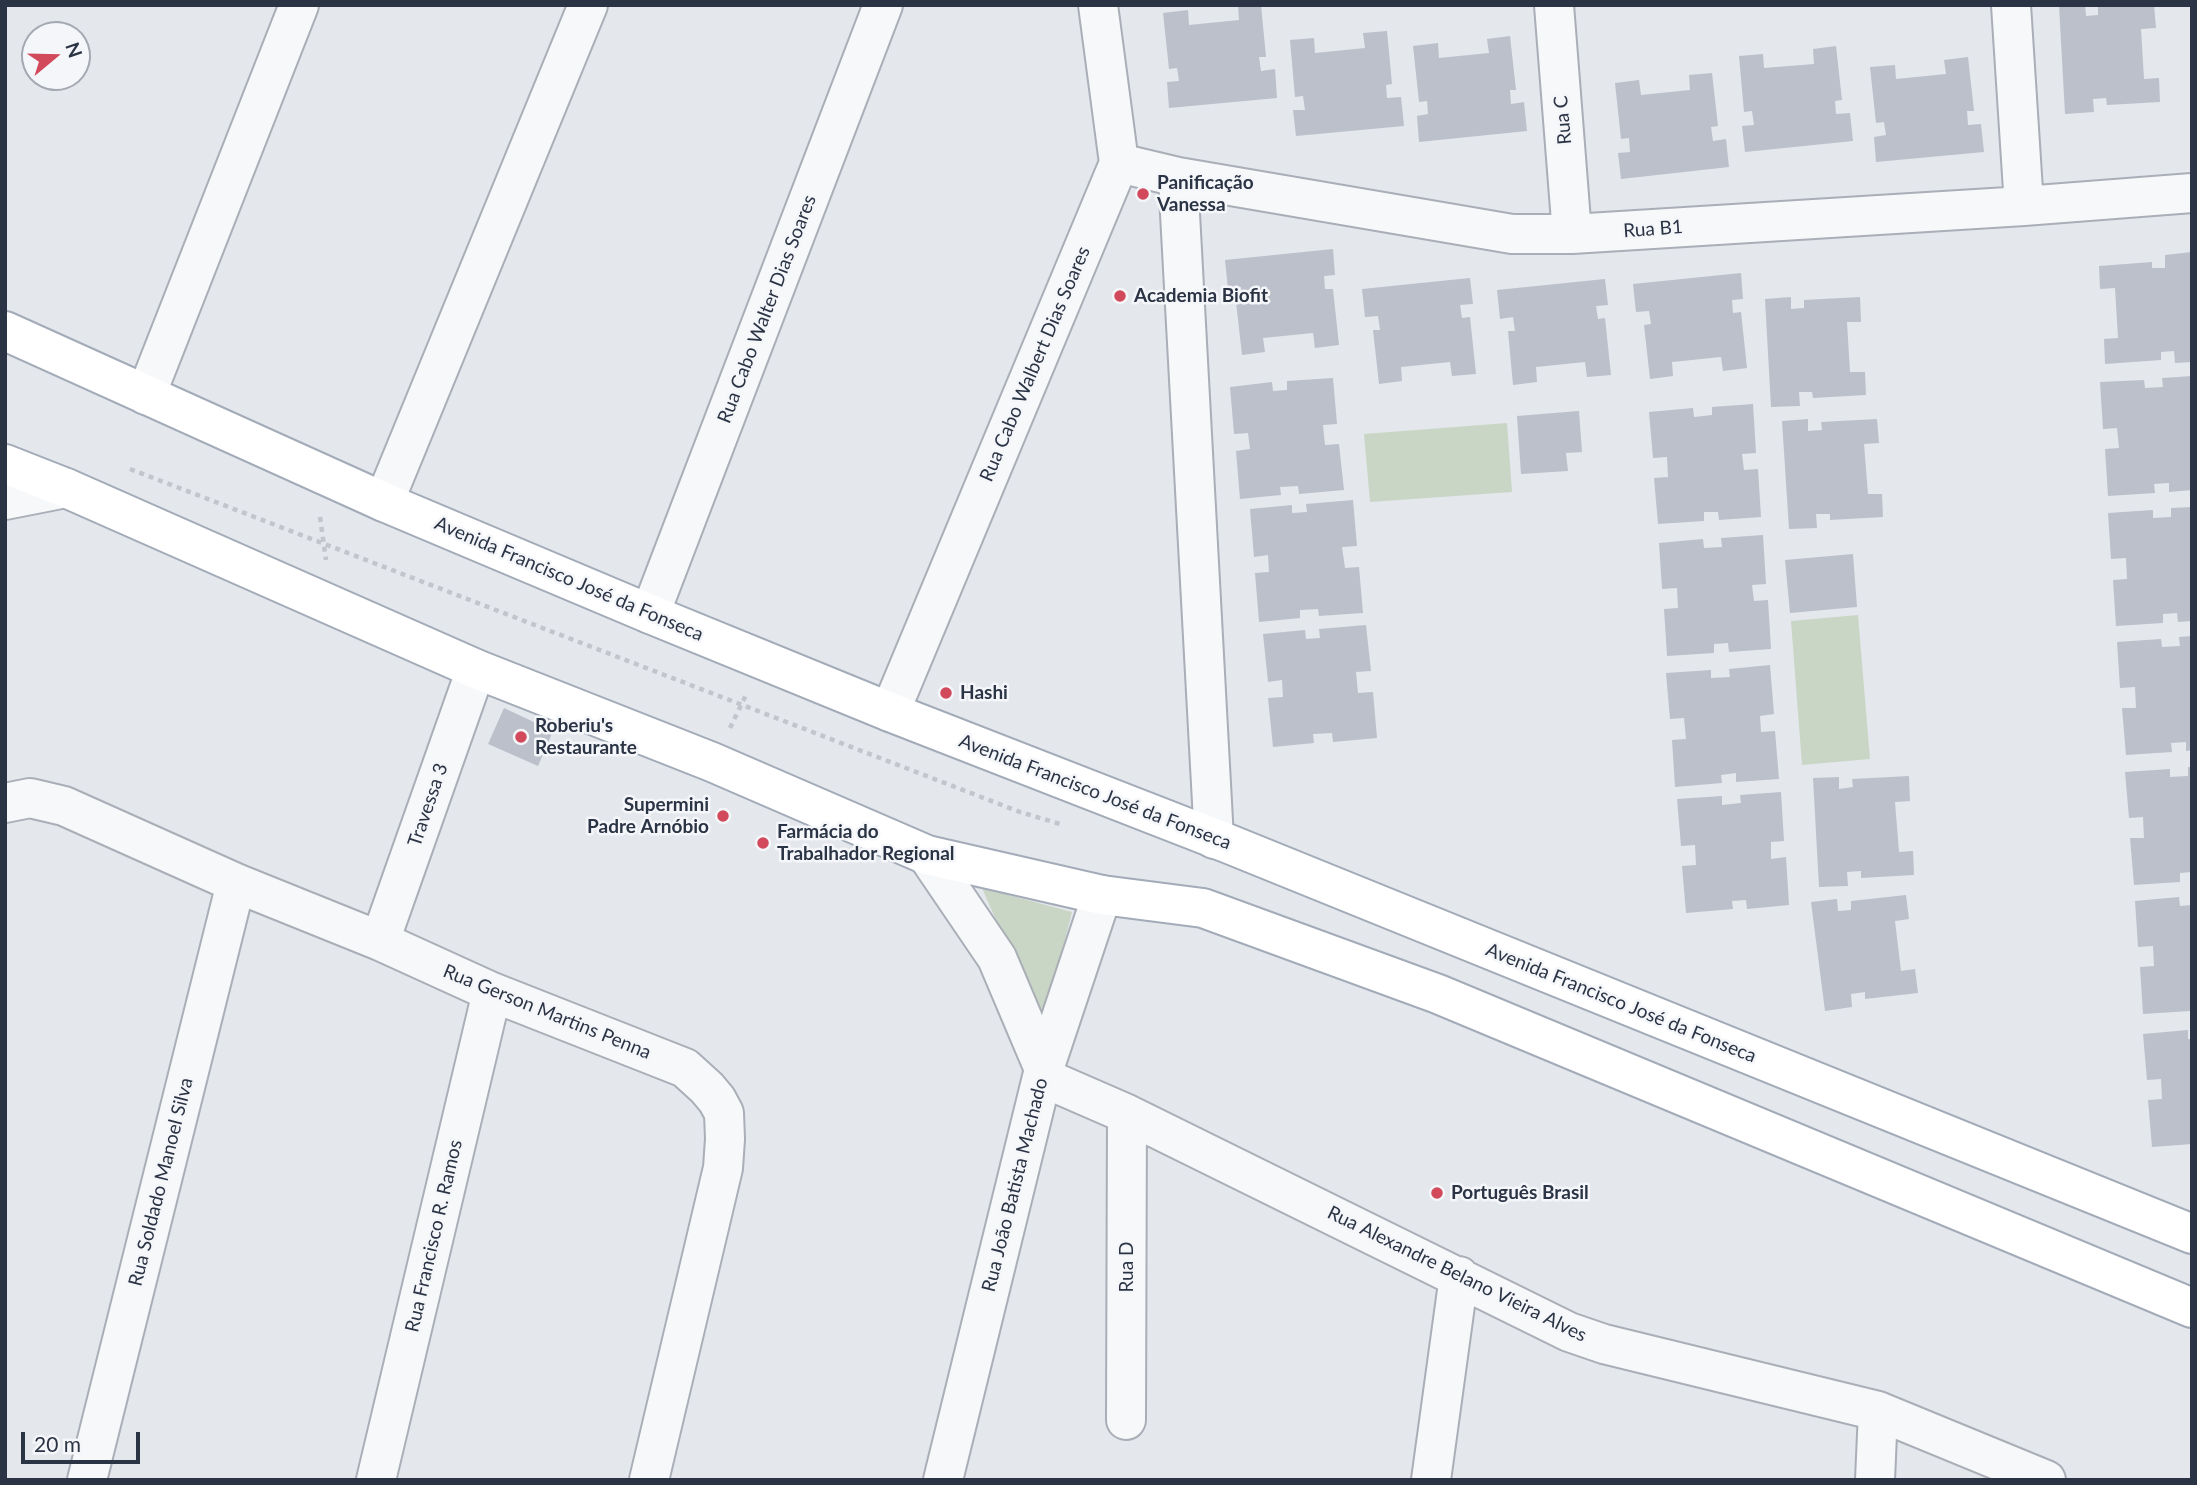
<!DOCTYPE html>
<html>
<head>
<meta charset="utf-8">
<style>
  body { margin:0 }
  #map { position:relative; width:2197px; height:1485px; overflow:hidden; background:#e4e7ec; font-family:Lato,sans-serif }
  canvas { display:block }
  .frame { position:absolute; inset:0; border:7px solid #2b3445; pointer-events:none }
  .north { position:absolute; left:21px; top:21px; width:70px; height:70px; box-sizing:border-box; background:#f4f6f9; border:2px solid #a4a8b1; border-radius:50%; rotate:71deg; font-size:19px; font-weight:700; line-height:28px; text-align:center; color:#2b3445 }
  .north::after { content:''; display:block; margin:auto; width:24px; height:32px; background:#d1495b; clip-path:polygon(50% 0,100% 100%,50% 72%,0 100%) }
  .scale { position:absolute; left:21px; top:1432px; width:119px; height:32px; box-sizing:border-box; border:4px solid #2b3445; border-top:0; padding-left:9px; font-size:21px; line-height:24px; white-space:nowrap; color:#2b3445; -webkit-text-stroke:5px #f4f6f9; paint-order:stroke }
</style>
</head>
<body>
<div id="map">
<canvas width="2197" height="1485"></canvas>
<div class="frame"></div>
<div class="north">N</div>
<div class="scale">20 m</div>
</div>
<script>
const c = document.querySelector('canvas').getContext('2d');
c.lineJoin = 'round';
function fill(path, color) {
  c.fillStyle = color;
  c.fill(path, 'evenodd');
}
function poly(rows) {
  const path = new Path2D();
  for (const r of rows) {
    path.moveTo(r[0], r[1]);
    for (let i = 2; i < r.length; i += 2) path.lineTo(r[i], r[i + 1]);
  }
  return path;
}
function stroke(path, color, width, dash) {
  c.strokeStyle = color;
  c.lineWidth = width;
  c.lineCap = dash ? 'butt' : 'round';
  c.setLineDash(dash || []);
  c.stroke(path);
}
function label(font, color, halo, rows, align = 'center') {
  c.font = font + ' Lato,sans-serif';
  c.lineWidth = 5;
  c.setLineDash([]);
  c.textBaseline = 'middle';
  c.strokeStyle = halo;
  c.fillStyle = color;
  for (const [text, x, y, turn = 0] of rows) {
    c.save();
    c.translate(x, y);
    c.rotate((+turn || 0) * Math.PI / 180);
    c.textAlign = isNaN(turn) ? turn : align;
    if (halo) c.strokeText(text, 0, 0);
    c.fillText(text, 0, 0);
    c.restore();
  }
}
const green = poly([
  [1507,423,1512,492,1370,502,1364,434],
  [1858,615,1870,759,1802,765,1791,621],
  [982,888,1072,912,1043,1027]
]);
const building = poly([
  [1261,5,1266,57,1259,57,1261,71,1275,69,1277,98,1169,108,1167,82,1179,81,1177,68,1169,69,1163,13,1188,10,1189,25,1239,20,1238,6],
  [2059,5,2085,5,2086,16,2098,15,2098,7,2154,5,2156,28,2141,29,2144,79,2159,78,2160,102,2107,105,2106,98,2093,99,2094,112,2065,114],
  [1387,31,1392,84,1386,85,1387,98,1401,97,1404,126,1296,136,1293,110,1305,110,1303,96,1295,97,1290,40,1314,38,1315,53,1365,48,1363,33],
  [1510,36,1516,90,1510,90,1511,104,1524,102,1527,131,1419,142,1417,116,1428,114,1427,101,1419,102,1413,46,1438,43,1439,58,1489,53,1487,39],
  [1836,46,1842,100,1835,101,1836,114,1850,113,1853,141,1745,152,1742,126,1754,125,1752,111,1744,112,1739,56,1763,54,1764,68,1814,64,1813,49],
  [1968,57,1974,111,1967,111,1968,125,1981,124,1984,152,1876,162,1874,137,1886,135,1884,122,1876,123,1870,67,1895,65,1896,79,1946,74,1944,60],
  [1712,73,1718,126,1711,127,1713,141,1726,139,1729,167,1621,179,1618,153,1630,152,1629,138,1621,139,1615,83,1639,80,1641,95,1690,90,1689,75],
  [1333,249,1335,275,1324,276,1325,289,1333,289,1339,345,1315,348,1313,333,1263,338,1265,352,1242,355,1236,302,1242,301,1241,287,1228,289,1225,260],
  [2192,252,2192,362,2175,363,2174,351,2161,352,2161,360,2105,364,2104,339,2118,338,2115,288,2100,289,2099,266,2152,262,2152,268,2165,268,2165,255],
  [1741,273,1743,299,1732,300,1733,313,1741,312,1747,368,1723,371,1721,357,1672,362,1673,376,1650,379,1644,325,1651,324,1649,311,1636,312,1633,284],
  [1470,278,1473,304,1460,305,1462,318,1470,317,1476,374,1452,376,1450,362,1401,367,1402,381,1379,384,1373,330,1380,330,1378,316,1365,317,1362,289],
  [1605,279,1608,305,1596,306,1598,319,1605,318,1611,375,1587,377,1585,362,1536,367,1537,382,1513,385,1508,331,1515,331,1513,317,1500,319,1497,290],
  [1791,297,1791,309,1804,308,1804,300,1860,297,1861,322,1847,322,1850,372,1865,372,1866,395,1813,398,1812,392,1799,392,1800,406,1771,407,1765,299],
  [2192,376,2192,490,2169,492,2169,483,2154,484,2155,493,2108,496,2105,449,2119,448,2117,428,2103,429,2100,382,2144,380,2145,388,2163,387,2162,378],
  [1333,378,1337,424,1323,425,1325,445,1339,444,1344,490,1299,494,1298,486,1280,487,1281,495,1240,499,1236,451,1250,449,1248,433,1234,434,1230,387,1272,382,1273,391,1287,390,1287,381],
  [1753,404,1756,453,1742,454,1744,470,1758,469,1761,517,1719,520,1718,512,1704,512,1704,521,1658,524,1654,478,1668,477,1667,457,1653,458,1649,412,1693,408,1694,417,1712,415,1712,407],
  [1579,411,1582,452,1566,453,1568,471,1521,474,1517,416],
  [1808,419,1808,431,1822,430,1821,422,1877,419,1879,443,1864,444,1868,494,1882,494,1883,517,1830,520,1830,514,1816,514,1817,528,1789,529,1782,421],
  [1353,500,1357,546,1342,547,1345,568,1359,567,1363,613,1319,616,1318,609,1300,610,1300,618,1259,622,1255,573,1269,572,1268,555,1254,557,1250,509,1292,505,1292,513,1307,512,1306,504],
  [2192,507,2192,621,2178,622,2177,613,2163,614,2163,623,2116,626,2113,580,2127,579,2126,558,2111,559,2108,513,2153,510,2153,518,2171,517,2171,508],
  [1763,535,1766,584,1752,585,1754,601,1768,600,1771,649,1729,652,1728,643,1714,644,1714,653,1667,656,1664,609,1678,608,1677,588,1662,589,1659,543,1703,539,1704,548,1722,547,1721,538],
  [1853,554,1857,607,1790,613,1785,560],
  [1366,625,1371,671,1356,672,1358,693,1373,692,1377,738,1333,742,1332,733,1313,734,1314,743,1273,747,1268,698,1283,697,1282,680,1268,682,1263,634,1305,630,1306,639,1320,638,1319,629],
  [2192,636,2192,750,2186,751,2186,742,2171,743,2172,752,2126,755,2122,708,2136,708,2135,687,2120,688,2117,642,2161,639,2162,647,2180,646,2179,637],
  [1770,665,1774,714,1760,716,1761,732,1775,731,1779,779,1736,782,1736,773,1721,775,1722,783,1675,787,1672,740,1686,739,1684,718,1670,719,1666,673,1711,670,1711,678,1730,677,1729,669],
  [504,708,553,731,538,766,488,744],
  [2188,767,2192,767,2192,872,2180,873,2180,882,2134,885,2130,838,2144,838,2143,817,2129,818,2125,772,2170,769,2170,777,2188,776],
  [1909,776,1910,801,1895,802,1899,852,1913,851,1914,875,1861,878,1861,871,1847,872,1848,886,1819,887,1813,778,1839,777,1839,789,1853,787,1852,779],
  [1781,792,1784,841,1771,842,1771,859,1786,857,1789,905,1747,909,1746,900,1732,901,1733,909,1686,913,1682,866,1696,865,1695,845,1681,846,1677,799,1722,796,1722,805,1741,803,1740,795],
  [1906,895,1909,919,1895,921,1901,971,1915,969,1918,993,1865,999,1865,992,1851,994,1852,1007,1825,1011,1811,902,1837,899,1838,911,1851,910,1851,901],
  [2179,897,2180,906,2192,905,2192,1002,2190,1002,2190,1011,2143,1014,2140,967,2154,966,2153,946,2138,947,2135,901],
  [2188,1030,2188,1039,2192,1039,2192,1144,2152,1147,2148,1100,2162,1099,2161,1079,2147,1080,2143,1034]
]);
const path = poly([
  [130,469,1020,812,1060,824],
  [320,517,326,560],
  [730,728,746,695]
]);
const minor = poly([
  [1554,5,1572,234],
  [2011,5,2024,206],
  [1119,163,1178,177,1512,234,1572,234,2024,206,2192,193],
  [1178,177,1214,839],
  [146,395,299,5],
  [5,500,66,488],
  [384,502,588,5],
  [650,614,883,5],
  [890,712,1119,163,1098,5],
  [5,803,30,798,64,806,236,883,380,941,492,992,685,1068,707,1088,717,1100,724,1113,725,1139,723,1168,649,1480],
  [927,855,997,958,1044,1069],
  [380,941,476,669],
  [1042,1077,1127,1114,1569,1332,1604,1344,1878,1411,2046,1480],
  [1126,1420,1127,1114],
  [87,1480,236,883],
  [376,1480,492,992],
  [943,1480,1044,1069,1102,895],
  [1431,1480,1459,1276],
  [1875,1480,1878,1411]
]);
const major = poly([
  [5,331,384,502,650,614,890,712,1229,844,2192,1234],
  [5,464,66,488,476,669,712,762,927,855,1102,895,1203,908,1438,994,2192,1308]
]);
const markers = [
  [1143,194,7,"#d1495b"],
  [1120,296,7,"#d1495b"],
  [946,693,7,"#d1495b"],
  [521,737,7,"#d1495b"],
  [723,816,7,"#d1495b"],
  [763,843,7,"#d1495b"],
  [1437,1193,7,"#d1495b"]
];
const streetNames = [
  ["Rua C",1563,120,-95],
  ["Rua B1",1653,229,-4],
  ["Rua Cabo Walter Dias Soares",767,309,-69],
  ["Rua Cabo Walbert Dias Soares",1035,364,-67],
  ["Avenida Francisco José da Fonseca",569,579,23],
  ["Avenida Francisco José da Fonseca",1095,792,21],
  ["Travessa 3",428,805,-71],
  ["Avenida Francisco José da Fonseca",1621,1003,22],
  ["Rua Gerson Martins Penna",547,1012,22],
  ["Rua Soldado Manoel Silva",161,1182,-76],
  ["Rua João Batista Machado",1015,1185,-76],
  ["Rua Francisco R. Ramos",434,1236,-77],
  ["Rua D",1127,1267,-90],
  ["Rua Alexandre Belano Vieira Alves",1457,1274,26]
];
const poiNames = [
  ["Panificação",1157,183],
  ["Vanessa",1157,205],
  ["Academia Biofit",1134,296],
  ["Hashi",960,693],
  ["Roberiu's",535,726],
  ["Restaurante",535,748],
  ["Supermini",709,805,"right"],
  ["Padre Arnóbio",709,827,"right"],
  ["Farmácia do",777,832],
  ["Trabalhador Regional",777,854],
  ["Português Brasil",1451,1193]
];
fill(green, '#c9d6c5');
fill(building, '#bbc0ca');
stroke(minor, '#a9aeb7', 42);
stroke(major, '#a3abb8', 42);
stroke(path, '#c2c5cb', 4.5, [5, 5]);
stroke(minor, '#f7f8fa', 38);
stroke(major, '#fff', 38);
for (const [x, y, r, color] of markers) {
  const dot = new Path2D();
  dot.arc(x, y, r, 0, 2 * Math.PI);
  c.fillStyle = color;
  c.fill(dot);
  stroke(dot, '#f4f6f9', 2.5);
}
label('19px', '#2b3445', '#f4f6f9', streetNames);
label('bold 19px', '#2b3445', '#f4f6f9', poiNames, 'left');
</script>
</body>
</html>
